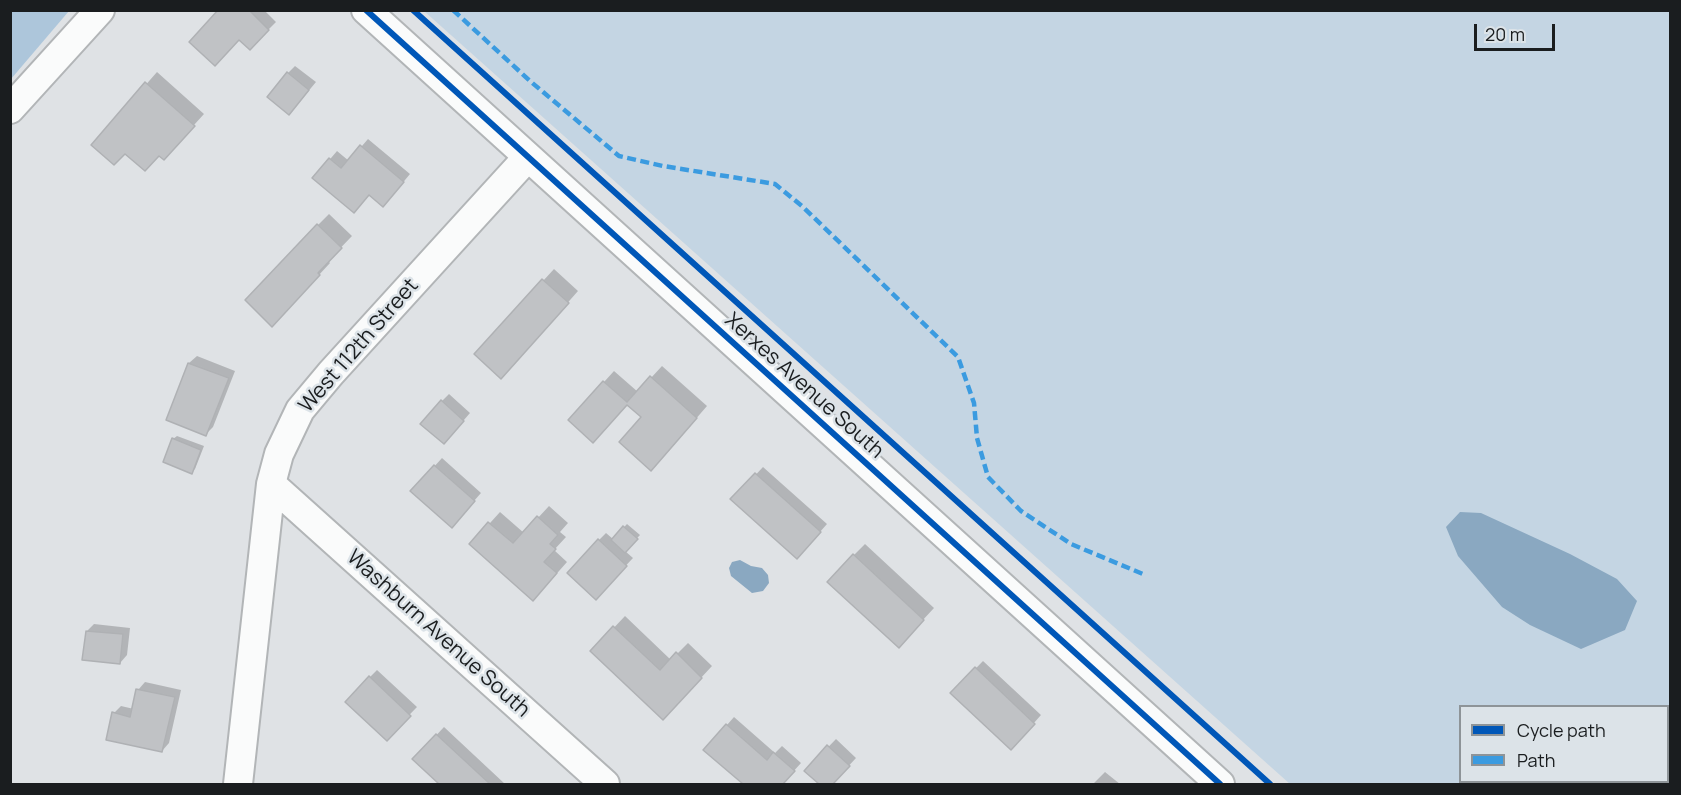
<!DOCTYPE html>
<html>
<head>
<meta charset="utf-8">
<style>
  body { margin:0 }
  #map { position:relative; width:1681px; height:795px; overflow:hidden; background:#dfe2e5; font-family:Manrope,sans-serif }
  canvas { display:block }
  .frame { position:absolute; inset:0; border:12px solid #1a1d1f; pointer-events:none }
  .legend { position:absolute; left:1459px; top:705px; width:210px; height:78px; box-sizing:border-box; background:#dce3e8; border:2px solid #8e9498; margin:0; padding:8px 10px; list-style:none; font-size:18px; color:#1a1d1f }
  .legend li { display:flex; align-items:center; gap:12px; height:30px }
  .legend b { width:30px; border:2px solid #8e9498 }
  .scale { position:absolute; left:1474px; top:24px; width:81px; height:27px; box-sizing:border-box; border:3px solid #1a1d1f; border-top:0; padding-left:8px; font-size:18px; line-height:21px; white-space:nowrap; color:#1a1d1f; -webkit-text-stroke:4px #dce3e8; paint-order:stroke }
</style>
</head>
<body>
<div id="map">
<canvas width="1681" height="795"></canvas>
<div class="frame"></div>
<ul class="legend">
<li><b style="height:8px;background:#0057b8"></b>Cycle path</li>
<li><b style="height:8px;background:#3b9be0"></b>Path</li>
</ul>
<div class="scale">20 m</div>
</div>
<script>
const c = document.querySelector('canvas').getContext('2d');
c.lineJoin = 'round';
function fill(path, color) {
  c.fillStyle = color;
  c.fill(path, 'evenodd');
}
function poly(rows) {
  const path = new Path2D();
  for (const r of rows) {
    path.moveTo(r[0], r[1]);
    for (let i = 2; i < r.length; i += 2) path.lineTo(r[i], r[i + 1]);
  }
  return path;
}
function stroke(path, color, width, dash) {
  c.strokeStyle = color;
  c.lineWidth = width;
  c.lineCap = dash ? 'butt' : 'round';
  c.setLineDash(dash || []);
  c.stroke(path);
}
function label(font, color, halo, rows, align = 'center') {
  c.font = font + ' Manrope,sans-serif';
  c.lineWidth = 5;
  c.setLineDash([]);
  c.textBaseline = 'middle';
  c.strokeStyle = halo;
  c.fillStyle = color;
  for (const [text, x, y, turn = 0] of rows) {
    c.save();
    c.translate(x, y);
    c.rotate((+turn || 0) * Math.PI / 180);
    c.textAlign = isNaN(turn) ? turn : align;
    if (halo) c.strokeText(text, 0, 0);
    c.fillText(text, 0, 0);
    c.restore();
  }
}
const green = poly([
  [424,11,1670,11,1670,784,1290,784],
  [1460,706,1668,706,1668,782,1460,782]
]);
const forest = poly([
  [11,10,69,11,11,79,10,11]
]);
const water = poly([
  [1460,512,1481,513,1570,554,1617,579,1637,601,1625,630,1581,649,1530,625,1502,607,1458,556,1446,527],
  [740,560,751,566,762,568,768,575,769,583,763,591,752,593,731,576,729,568,732,562]
]);
const shadow = poly([
  [220,10,264,10,276,22,250,48],
  [295,66,316,82,296,106,288,73],
  [157,72,204,114,174,147,159,155,126,152,93,145],
  [368,139,410,174,390,198,314,178,337,151,349,161],
  [329,214,352,236,328,261,330,263,283,314,318,225],
  [554,269,578,291,512,366,476,354],
  [197,356,235,371,213,427,206,434,168,420,189,363],
  [662,366,707,406,662,458,643,417,604,382,614,371,638,392],
  [449,394,470,413,451,435,442,401],
  [177,436,204,446,195,469,191,472,173,439],
  [442,458,481,493,459,518,412,491],
  [763,467,827,524,804,550,733,499],
  [549,506,568,523,560,532,566,537,554,550,567,562,544,588,471,544,500,512,524,533],
  [627,524,640,535,625,551,633,558,603,590,599,540,606,533,613,539],
  [865,544,934,608,909,635,854,555],
  [625,616,671,660,688,643,712,666,674,707,592,651],
  [94,624,130,628,127,655,120,663,87,631],
  [983,661,1041,715,1018,741,952,693],
  [377,670,417,707,386,739,370,677],
  [145,682,181,690,169,743,162,751,114,713,121,706,134,709,138,690],
  [734,717,775,753,782,746,801,763,782,784,745,784,705,750],
  [444,727,505,784,441,784,414,759],
  [836,739,856,758,832,784,821,784,806,770],
  [1105,772,1120,784,1093,784]
]);
const building = poly([
  [218,10,249,10,269,30,250,50,239,40,215,66,189,42,218,10],
  [287,72,309,90,289,115,267,97,287,72],
  [145,82,195,126,164,160,159,156,145,171,125,154,114,165,91,145,145,82],
  [360,145,404,182,383,207,369,195,354,213,312,178,329,158,341,168,360,145],
  [317,224,342,248,318,273,320,275,272,327,245,300,317,224],
  [542,279,569,303,501,379,474,354,542,279],
  [188,363,229,378,206,436,166,420,188,363],
  [650,376,697,418,651,471,619,442,641,417,627,405,593,443,568,420,603,381,627,402,650,376],
  [441,400,464,421,444,444,420,424,441,400],
  [172,438,201,450,192,474,163,462,172,438],
  [434,465,475,501,452,528,410,491,434,465],
  [755,473,821,532,797,559,730,499,755,473],
  [537,516,558,535,550,544,556,549,544,562,557,573,533,601,469,544,488,522,513,543,537,516],
  [623,526,638,539,625,553,611,540,623,526],
  [598,539,627,566,596,600,567,573,598,539],
  [853,554,924,620,899,648,827,582,853,554],
  [613,626,660,670,676,652,702,678,663,720,590,651,613,626],
  [86,631,123,634,120,664,82,660,86,631],
  [975,667,1035,724,1011,750,950,693,975,667],
  [369,676,411,716,387,741,345,702,369,676],
  [136,689,175,697,162,752,106,740,112,712,130,717,136,689],
  [726,724,767,760,773,752,795,771,783,784,743,784,703,750,726,724],
  [436,734,490,784,439,784,412,759,436,734],
  [827,745,850,766,833,784,819,784,804,771,827,745]
]);
const minor = poly([
  [366,10,1220,784],
  [10,109,100,10],
  [271,484,605,784],
  [238,784,271,484,279,454,300,410,331,373,527,158]
]);
const quiet = poly([
  [453,10,530,81,619,156,663,166,775,184,802,206,958,357,974,403,977,438,988,477,1021,511,1071,544,1143,574]
]);
const cycleway = poly([
  [366,10,1220,784],
  [413,10,1270,784]
]);
const streetNames = [
  ["West 112th Street",359,346,-49],
  ["Xerxes Avenue South",804,386,42],
  ["Washburn Avenue South",438,634,42]
];
fill(green, '#c4d5e3');
fill(forest, '#adc6db');
fill(water, '#8aa8c1');
fill(shadow, '#0003');
fill(building, '#c0c2c5');
stroke(building, '#afb1b4', 1.5);
stroke(minor, '#b2b5b7', 32);
stroke(minor, '#fafbfb', 28);
stroke(quiet, '#3b9be0', 4.5, [9, 4.5]);
stroke(cycleway, '#0057b8', 6);
label('21px', '#1a1d1f', '#dce3e8', streetNames);
</script>
</body>
</html>
